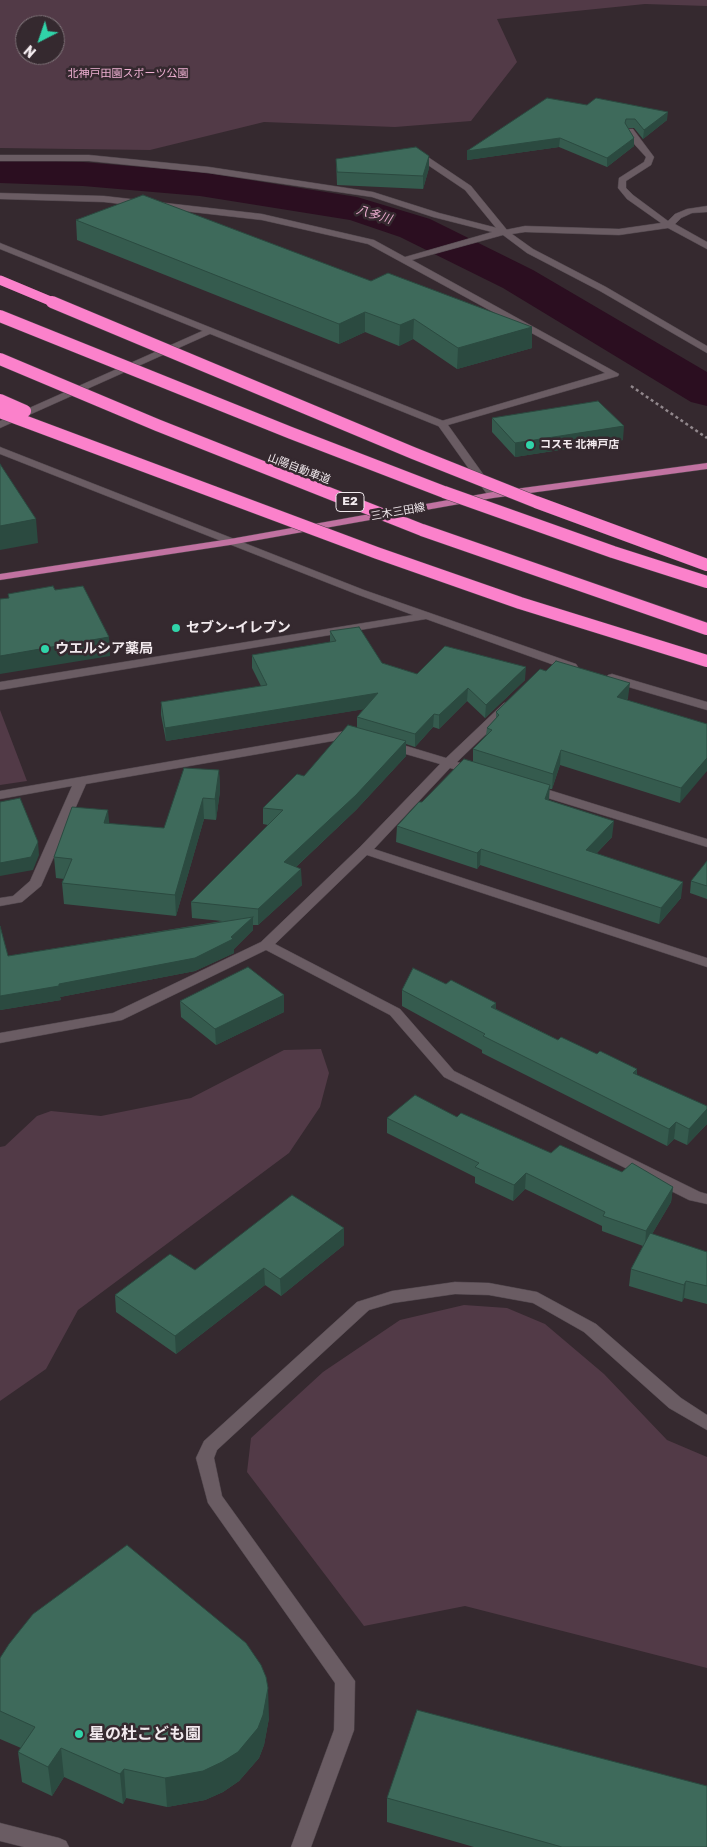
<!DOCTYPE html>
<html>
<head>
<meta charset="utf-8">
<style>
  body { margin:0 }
  #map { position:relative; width:707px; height:1847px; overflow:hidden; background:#35292f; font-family:Rubik,sans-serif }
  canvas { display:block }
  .north { position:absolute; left:15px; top:15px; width:50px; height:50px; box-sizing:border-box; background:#35292f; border:1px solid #81767b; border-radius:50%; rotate:221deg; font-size:14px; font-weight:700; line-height:20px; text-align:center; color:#f2eaee }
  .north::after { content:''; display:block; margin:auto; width:18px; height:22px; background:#30d4a9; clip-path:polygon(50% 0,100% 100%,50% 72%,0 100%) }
</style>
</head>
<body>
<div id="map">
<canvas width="707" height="1847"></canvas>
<div class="north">N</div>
</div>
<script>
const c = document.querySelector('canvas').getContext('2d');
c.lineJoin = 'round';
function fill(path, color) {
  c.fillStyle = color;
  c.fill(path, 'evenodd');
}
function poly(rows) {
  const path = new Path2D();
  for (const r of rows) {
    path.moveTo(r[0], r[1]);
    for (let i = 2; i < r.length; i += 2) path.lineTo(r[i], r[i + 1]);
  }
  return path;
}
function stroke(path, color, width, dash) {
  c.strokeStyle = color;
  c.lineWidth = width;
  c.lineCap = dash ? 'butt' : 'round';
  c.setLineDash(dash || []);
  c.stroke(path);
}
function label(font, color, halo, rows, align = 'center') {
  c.font = font + ' Rubik,"Noto Sans JP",sans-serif';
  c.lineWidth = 5;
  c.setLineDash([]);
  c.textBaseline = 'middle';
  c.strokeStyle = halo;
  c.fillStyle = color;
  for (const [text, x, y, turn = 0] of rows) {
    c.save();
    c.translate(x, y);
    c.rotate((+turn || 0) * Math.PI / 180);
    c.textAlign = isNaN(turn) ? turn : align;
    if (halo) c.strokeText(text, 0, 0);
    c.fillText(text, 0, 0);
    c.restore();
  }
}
const green = poly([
  [0,0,707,0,707,6,645,4,497,19,517,62,471,121,395,127,264,122,150,150,0,148],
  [25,25,55,25,55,55,25,55],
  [0,710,27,781,0,785],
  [321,1049,329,1073,320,1107,289,1153,78,1310,46,1369,0,1401,0,1147,5,1146,37,1116,51,1111,101,1116,191,1098,284,1050],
  [464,1305,507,1308,545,1324,604,1374,667,1440,707,1457,707,1668,465,1606,364,1626,247,1472,251,1438,323,1372,400,1320]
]);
const river = poly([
  [0,159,83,162,200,172,357,197,430,219,533,270,707,372,707,406,691,402,503,288,400,237,350,220,200,196,83,186,0,183,0,159]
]);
const path = poly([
  [631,386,707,438]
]);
const service = poly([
  [416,153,422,153,471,186,507,230,507,234,501,234,465,190,416,157,416,153]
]);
const minor = poly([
  [627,129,633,129,654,157,651,165,626,181,626,188,633,195,668,221,675,214,687,209,707,206,707,212,692,213,681,218,675,224,707,242,707,249,668,228,619,235,525,232,512,234,533,249,606,287,707,346,707,353,600,291,527,253,503,235,412,260,619,374,618,376,448,425,498,495,493,498,489,497,437,424,438,422,605,373,368,244,262,220,104,202,0,199,0,193,104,196,262,214,374,240,405,257,492,232,433,217,372,197,209,173,89,161,0,161,0,155,89,155,209,167,373,192,439,213,505,230,525,226,619,229,661,223,627,199,618,188,619,178,644,162,646,157,635,145,626,131,627,129],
  [209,328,212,329,212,333,0,428,0,421,209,328],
  [0,447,364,590,576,664,578,667,576,670,568,670,426,619,0,690,0,682,413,615,356,594,0,454,0,447],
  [612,674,707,702,707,710,608,681,606,678,608,675,612,674],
  [508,702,514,706,512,709,457,762,478,768,480,771,478,774,474,775,450,768,374,849,707,958,707,967,367,855,275,944,400,1009,454,1071,700,1192,707,1194,707,1204,689,1200,444,1077,390,1015,266,950,122,1020,0,1043,0,1033,113,1013,261,942,360,847,440,764,385,748,383,745,385,742,393,742,446,758,504,703,508,702],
  [351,730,360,733,362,736,356,740,350,738,86,784,41,886,22,902,0,906,0,898,13,896,30,881,72,786,0,799,0,791,351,730],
  [533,785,707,839,707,847,528,792,527,789,528,786,533,785]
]);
const tertiary = poly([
  [0,243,446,422,447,424,442,427,438,426,0,249,0,243],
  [455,1282,489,1283,537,1292,596,1324,681,1398,707,1415,707,1430,669,1408,584,1332,533,1303,489,1295,455,1294,393,1303,369,1310,217,1450,214,1458,222,1496,355,1681,354,1730,311,1847,291,1847,334,1730,335,1683,208,1503,196,1458,204,1441,357,1302,392,1291,455,1282],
  [0,1823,59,1838,66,1841,69,1847,24,1847,0,1841,0,1823]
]);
const primary = poly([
  [707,463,707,469,493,498,230,545,0,580,0,574,230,539,493,492,707,463]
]);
const motorwayBridgeFar1 = poly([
  [0,280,55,303]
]);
const motorwayBridge = poly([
  [52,302,413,453,536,502,707,565],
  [0,316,291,433,444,492,613,552,707,582],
  [0,359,157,425,422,530,707,629],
  [0,400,25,411],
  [0,412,377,553,520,603,707,661]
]);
const wall = poly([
  [587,105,667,120,643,139,634,128,628,128,634,138,634,146,607,167,559,147,467,160,467,151],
  [429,156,429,168,423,189,337,185,336,159],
  [76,220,532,348,457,369,413,339,399,346,365,332,339,344,77,240],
  [492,418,623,440,515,457,492,432],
  [330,631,382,663,417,674,525,680,485,718,467,701,439,729,433,727,415,747,406,744,406,756,356,810,296,867,302,885,258,925,253,925,253,930,234,949,234,953,195,971,60,997,61,1000,0,1010,0,926,8,956,222,921,192,918,191,902,268,825,263,824,263,808,304,776,357,727,357,717,364,709,166,741,161,715,161,702,261,686,252,668,252,655,330,642],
  [628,698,627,700,707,724,680,803,560,765,552,789,549,789,549,800,612,837,596,854,681,898,659,924,480,865,477,869,396,842,397,826,422,802,473,761,473,749,486,735,487,728,496,718,496,712],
  [219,770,220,791,216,820,204,819,176,916,64,904,62,883,64,879,56,878,54,857,164,828],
  [707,861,707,899,690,893,691,881],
  [402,990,496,1003,496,1009,558,1040,637,1069,637,1075,707,1124,687,1145,674,1139,667,1146,482,1053,482,1050,402,1006],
  [180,1001,284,1012,216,1045,181,1017],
  [457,1117,551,1153,673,1187,671,1202,652,1234,707,1252,707,1304,684,1298,682,1302,629,1286,631,1269,643,1246,602,1231,602,1226,525,1189,513,1201,475,1183,475,1177,387,1133,387,1118],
  [344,1245,281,1296,265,1285,176,1354,116,1312,115,1295,195,1270],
  [0,1658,269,1718,264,1745,259,1758,239,1781,223,1792,205,1800,167,1807,126,1798,123,1804,64,1777,52,1796,22,1782,18,1752,21,1748,0,1739],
  [387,1798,707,1847,474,1847,387,1822]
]);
const shadedWall = poly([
  [668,112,667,120,643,139,644,130],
  [560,138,559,147,467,160,467,151],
  [634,138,634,146,607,167,607,158],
  [429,156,429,168,423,189,423,176],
  [365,312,365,332,339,344,339,324],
  [414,319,413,339,399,346,400,325],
  [532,327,532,348,457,369,458,348],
  [624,426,623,440,515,457,515,443],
  [36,519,38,543,0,550,0,526],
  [109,637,110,656,0,674,0,656],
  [526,667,525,680,485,718,486,705],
  [630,683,628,698,616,712,617,697],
  [468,688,467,701,439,729,439,715],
  [378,693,378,707,166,741,165,728],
  [434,714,433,727,415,747,415,734],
  [406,741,406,756,356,810,284,878,284,862],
  [561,750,560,765,552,789,553,774],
  [707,758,707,771,680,803,681,788],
  [219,770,220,791,216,820,215,799],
  [550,785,549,800,545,799],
  [203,798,204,819,176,916,175,895],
  [108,810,110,831,104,823],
  [614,821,612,837,584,866,586,850],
  [38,842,39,855,33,870,0,876,0,863],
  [481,849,480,865,477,869,477,853],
  [301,869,302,885,258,925,258,909],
  [683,882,681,898,659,924,661,908],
  [253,917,253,930,234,949,234,953,195,971,60,997,61,1000,0,1010,0,996,59,984,231,937],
  [284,995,284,1012,216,1045,215,1029],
  [496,1003,496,1019,491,1007],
  [637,1069,636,1086,633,1073],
  [707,1109,707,1124,687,1145,689,1129],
  [676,1122,674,1139,667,1146,669,1129],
  [526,1173,525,1189,513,1201,514,1185],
  [673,1187,671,1202,645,1246,646,1231],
  [344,1228,344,1245,281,1296,280,1279],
  [264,1268,265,1285,176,1354,175,1336],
  [686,1281,684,1298,682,1302,684,1285],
  [268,1688,269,1718,264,1745,259,1758,239,1781,223,1792,205,1800,167,1807,165,1778],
  [61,1748,64,1777,52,1796,48,1767],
  [124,1769,126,1798,123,1804,120,1774]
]);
const building = poly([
  [547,98,587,105,596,98,668,112,644,130,635,119,626,119,625,123,634,138,607,158,560,138,467,151,547,98],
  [416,147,429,156,423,176,337,172,336,159,416,147],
  [143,195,371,281,388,273,532,327,458,348,414,319,400,325,365,312,339,324,76,220,143,195],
  [598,401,624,426,515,443,492,418,598,401],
  [0,464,36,519,0,526,0,464],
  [53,586,55,590,83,586,109,637,0,656,0,599,9,598,8,594,53,586],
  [359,627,382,663,417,674,445,646,526,667,486,705,468,688,439,715,434,714,415,734,357,717,378,693,165,728,161,702,267,685,252,655,336,641,330,631,359,627],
  [556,661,630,683,617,697,707,724,707,758,681,788,561,750,553,774,473,749,492,730,487,728,499,715,496,712,540,669,546,671,556,661],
  [348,725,406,741,356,795,284,862,301,869,258,909,191,902,283,810,263,808,297,774,304,776,348,725],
  [464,759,550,785,545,799,614,821,586,850,683,882,661,908,481,849,477,853,397,826,419,802,422,802,464,759],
  [184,768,219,770,215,799,203,798,175,895,62,883,72,859,54,857,72,807,108,810,104,823,164,828,184,768],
  [20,798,38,842,31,857,0,863,0,802,20,798],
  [707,861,707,886,691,881,707,861],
  [253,917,231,937,233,939,195,958,59,984,59,986,0,996,0,926,8,956,253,917],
  [248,967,284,995,215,1029,180,1001,248,967],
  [413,968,446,984,451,980,496,1003,491,1007,558,1040,561,1037,597,1054,600,1051,637,1069,633,1073,707,1106,707,1109,689,1129,676,1122,669,1129,483,1036,485,1034,402,990,413,968],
  [415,1095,457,1117,461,1113,551,1153,560,1145,622,1172,632,1163,673,1187,646,1231,603,1216,605,1212,526,1173,514,1185,475,1167,479,1163,387,1118,415,1095],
  [292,1195,344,1228,280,1279,264,1268,175,1336,115,1295,170,1254,195,1270,292,1195],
  [650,1233,707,1252,707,1286,686,1281,684,1285,631,1269,650,1233],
  [127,1545,246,1643,261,1665,266,1677,268,1688,263,1715,258,1728,238,1752,222,1762,203,1771,165,1778,124,1769,120,1774,61,1748,48,1767,18,1752,35,1727,0,1711,0,1658,9,1644,33,1614,127,1545],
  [417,1710,707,1786,707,1847,562,1847,387,1798,417,1710]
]);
const markers = [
  [530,445,5,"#30d4a9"],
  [176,628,5,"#30d4a9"],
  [45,649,5,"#30d4a9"],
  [79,1734,5,"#30d4a9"]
];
const farParknames = [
  ["北神戸田園スポーツ公園",128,74]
];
const farPoinames = [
  ["コスモ 北神戸店",540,445]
];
const farStreetnames = [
  ["山陽自動車道",299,469,21],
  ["三木三田線",398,512,-10]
];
const farWaternames = [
  ["八多川",374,215,17]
];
const shields = [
  [350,502,28]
];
const shieldNames = [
  ["E2",350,502]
];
const poiNames = [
  ["セブン-イレブン",186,628],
  ["ウエルシア薬局",55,649]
];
const nearPoinames = [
  ["星の杜こども園",89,1734]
];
fill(green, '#523a47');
fill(river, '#2b0e20');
stroke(service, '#4f454b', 1);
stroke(minor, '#4f454b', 1);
stroke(tertiary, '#4f454b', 1);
stroke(primary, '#4f454b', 1);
stroke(path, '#91878c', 2.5, [3, 3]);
fill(service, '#6a5c63');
fill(minor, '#6a5c63');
fill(tertiary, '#6a5c63');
fill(primary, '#c172a1');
stroke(motorwayBridgeFar1, '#4f454b', 9, []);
stroke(motorwayBridge, '#4f454b', 13, []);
stroke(motorwayBridgeFar1, '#fb81cb', 9);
stroke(motorwayBridge, '#fb81cb', 12);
fill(wall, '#355b4e');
fill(shadedWall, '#2b4a40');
fill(building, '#3e6a5b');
stroke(building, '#2b4a40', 1);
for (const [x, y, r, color] of markers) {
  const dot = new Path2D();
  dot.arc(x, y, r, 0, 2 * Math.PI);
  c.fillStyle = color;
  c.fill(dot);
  stroke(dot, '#35292f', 2);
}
label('11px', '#eeb0d2', '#35292f', farParknames);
label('bold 11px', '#f2eaee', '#35292f', farPoinames, 'left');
label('11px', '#f2eaee', '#35292f', farStreetnames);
label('italic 12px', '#ebaccf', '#35292f', farWaternames);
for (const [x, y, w] of shields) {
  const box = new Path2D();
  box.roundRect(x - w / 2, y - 9.5, w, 19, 4);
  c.fillStyle = '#35292f';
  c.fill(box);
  stroke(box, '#f2eaee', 1);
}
label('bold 12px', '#f2eaee', null, shieldNames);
label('bold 14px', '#f2eaee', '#35292f', poiNames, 'left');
label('bold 16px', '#f2eaee', '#35292f', nearPoinames, 'left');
</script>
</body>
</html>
